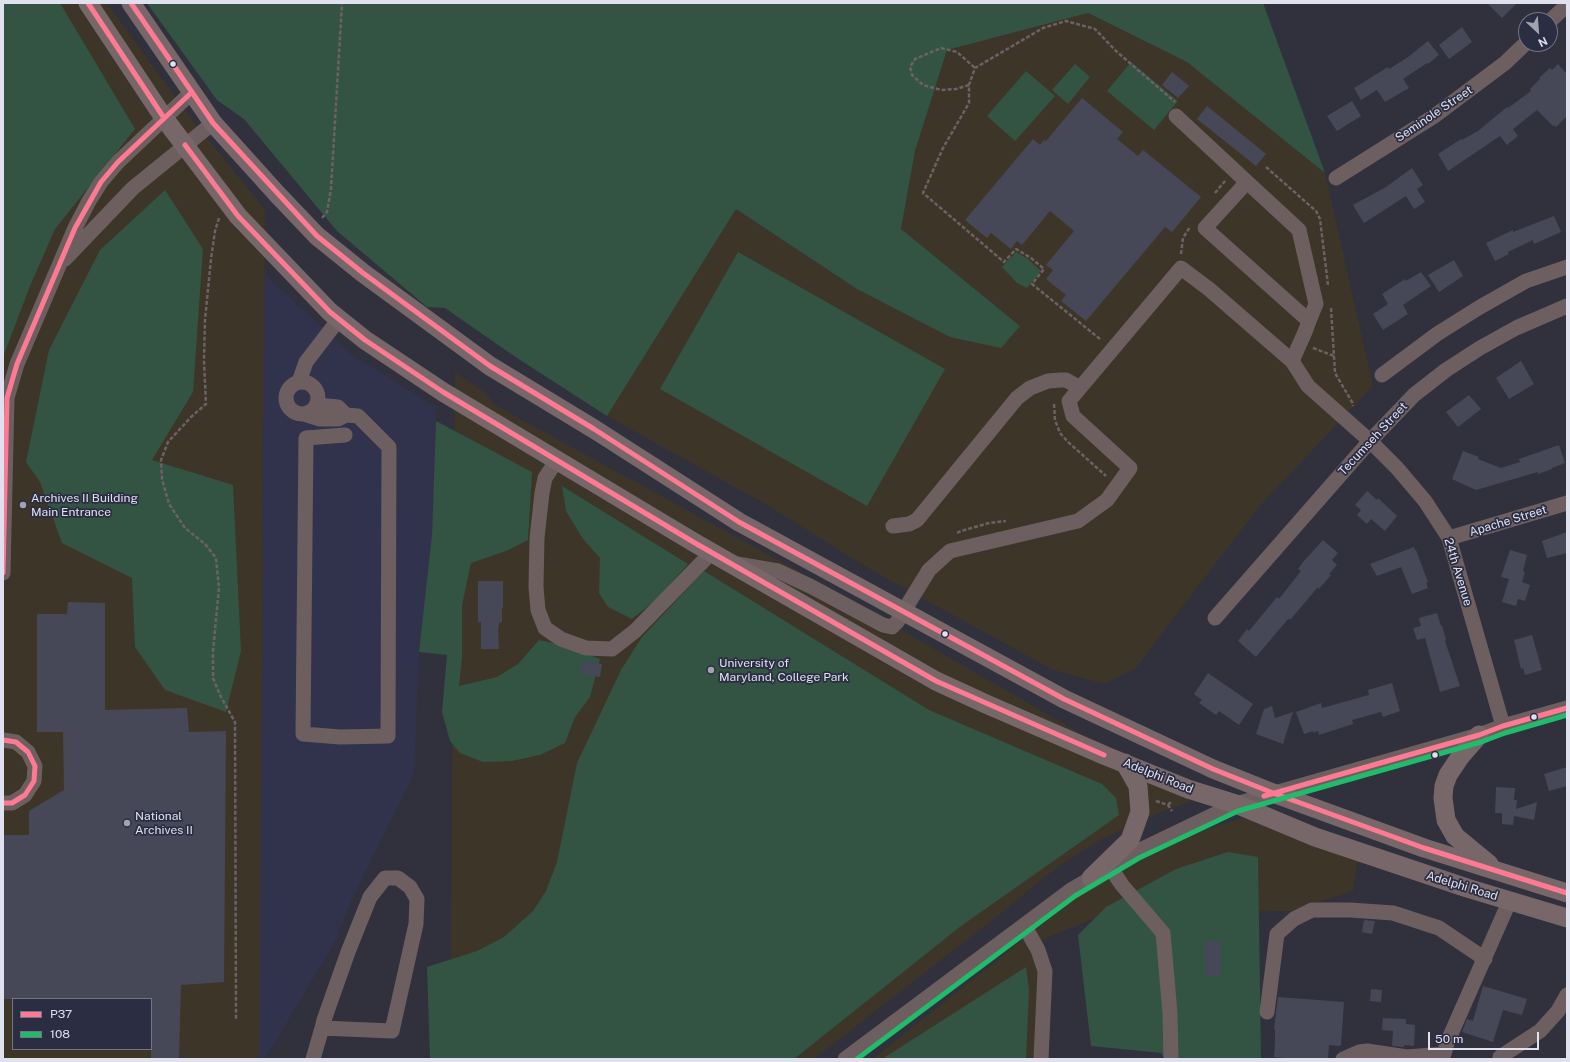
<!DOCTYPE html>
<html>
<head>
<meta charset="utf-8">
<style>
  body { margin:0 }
  #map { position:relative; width:1570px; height:1062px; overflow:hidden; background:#30313d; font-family:"Public Sans",sans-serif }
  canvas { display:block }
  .frame { position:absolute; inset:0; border:4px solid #e0e1ef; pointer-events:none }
  .legend { position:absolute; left:12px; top:998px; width:140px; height:52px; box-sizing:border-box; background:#2b2d42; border:1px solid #737587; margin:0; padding:5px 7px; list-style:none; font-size:12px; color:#e0e1ef }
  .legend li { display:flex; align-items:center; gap:8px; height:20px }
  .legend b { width:20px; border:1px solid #737587 }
  .north { position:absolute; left:1518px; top:12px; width:40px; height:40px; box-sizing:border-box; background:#2b2d42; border:1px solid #737587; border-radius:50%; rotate:154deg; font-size:11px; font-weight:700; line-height:16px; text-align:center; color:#e0e1ef }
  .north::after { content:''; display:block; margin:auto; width:14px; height:18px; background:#a2a3b1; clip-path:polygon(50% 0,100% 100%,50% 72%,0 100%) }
  .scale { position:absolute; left:1428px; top:1032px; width:111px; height:18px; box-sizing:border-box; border:2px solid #e0e1ef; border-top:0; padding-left:5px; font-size:12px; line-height:14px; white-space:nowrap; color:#e0e1ef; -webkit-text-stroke:3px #2b2d42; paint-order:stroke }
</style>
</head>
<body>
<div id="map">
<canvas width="1570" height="1062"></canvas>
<div class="frame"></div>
<ul class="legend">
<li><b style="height:5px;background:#fe7a93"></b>P37</li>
<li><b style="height:5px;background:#20bc6c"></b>108</li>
</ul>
<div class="north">N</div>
<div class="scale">50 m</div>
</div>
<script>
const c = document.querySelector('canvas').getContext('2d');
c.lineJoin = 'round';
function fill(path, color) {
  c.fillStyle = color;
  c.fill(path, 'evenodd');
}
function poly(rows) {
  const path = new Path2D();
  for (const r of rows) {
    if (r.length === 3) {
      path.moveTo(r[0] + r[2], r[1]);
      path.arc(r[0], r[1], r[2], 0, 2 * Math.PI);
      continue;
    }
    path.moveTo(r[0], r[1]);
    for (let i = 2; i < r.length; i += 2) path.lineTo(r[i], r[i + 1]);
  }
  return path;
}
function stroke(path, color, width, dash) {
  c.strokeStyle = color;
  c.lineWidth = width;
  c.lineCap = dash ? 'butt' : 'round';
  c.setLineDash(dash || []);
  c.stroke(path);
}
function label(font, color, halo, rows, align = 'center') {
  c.font = font + ' "Public Sans",sans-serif';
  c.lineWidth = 3.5;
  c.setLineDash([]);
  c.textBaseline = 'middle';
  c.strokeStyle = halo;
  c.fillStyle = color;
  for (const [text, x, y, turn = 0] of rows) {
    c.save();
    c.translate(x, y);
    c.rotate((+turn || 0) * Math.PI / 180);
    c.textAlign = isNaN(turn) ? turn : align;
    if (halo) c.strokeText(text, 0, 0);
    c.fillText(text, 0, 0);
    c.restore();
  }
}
const built = poly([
  [3,139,196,196,276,285,352,355,436,407,432,535,419,652,414,774,352,899,336,940,265,1059,3,1059],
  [13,999,151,999,151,1049,13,1049]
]);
const education = poly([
  [3,3,107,3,193,121,265,209,262,516,263,559,259,1059,3,1059],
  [13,999,151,999,151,1049,13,1049],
  [1088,13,1187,62,1325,173,1373,386,1258,508,1135,669,1104,684,1053,670,873,571,767,505,607,416,736,209,857,289,1020,326,901,229,915,151,947,50],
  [455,372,487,394,493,404,813,579,1080,733,1211,794,1159,813,1134,824,1104,838,1071,858,1043,878,1009,907,814,1059,450,1059],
  [1262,812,1360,845,1353,891,1291,911,1108,913,1041,940,1047,1059,872,1059,1068,904,1121,866,1165,844,1191,834]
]);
const green = poly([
  [3,3,60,3,135,129,55,229,30,286,3,357],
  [147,3,1263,3,1325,173,1187,62,1088,13,947,50,915,151,901,229,1020,326,1001,348,950,337,857,289,736,209,607,416,514,356,445,308,427,307,337,231,244,119,217,100],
  [1131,62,1178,101,1154,130,1107,91],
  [1075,64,1090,77,1068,104,1052,90],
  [1026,71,1055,96,1015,141,987,116],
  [165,190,203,249,193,392,152,460,233,485,241,651,226,712,165,690,135,647,132,578,62,543,40,482,26,462,49,350,100,250],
  [738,252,945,369,867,506,660,389],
  [1016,252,1028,259,1041,271,1027,288,1017,283,1002,267],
  [436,421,532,472,528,540,506,551,471,563,462,605,462,658,459,686,497,677,518,664,539,640,563,645,600,659,590,697,575,717,565,743,540,755,512,761,483,762,460,753,450,741,442,712,447,655,419,652,432,535],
  [562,486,688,564,658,598,632,619,608,607,599,593,600,558,583,539,566,511],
  [704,571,929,710,1102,784,1116,798,1119,815,961,926,794,1059,430,1059,427,967,477,951,504,937,533,911,546,891,557,862,577,763,621,670,642,637],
  [1228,852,1258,857,1261,1059,1165,1059,1161,1053,1091,1046,1078,935,1106,907,1176,869],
  [1026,967,1029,990,1026,1059,882,1059]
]);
const building = poly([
  [1487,3,1517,3,1502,18],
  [1462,27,1472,42,1449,59,1439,45],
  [1428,41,1439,55,1428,64,1427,63,1403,79,1409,88,1385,102,1377,90,1361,100,1354,88,1388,67,1389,69,1408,57],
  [1558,64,1567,74,1567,116,1556,127,1554,125,1553,126,1537,110,1513,129,1518,136,1507,145,1500,136,1448,171,1438,154,1461,139,1462,140,1478,131,1507,107,1508,108,1531,91,1530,89,1540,79,1539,78,1550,68,1552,70],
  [1172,72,1189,86,1178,98,1162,85],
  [1082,98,1123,132,1117,139,1138,156,1143,150,1201,197,1172,232,1165,227,1086,321,1061,301,1066,295,1046,279,1053,270,1046,265,1074,231,1050,211,1022,245,1017,241,1011,249,991,233,987,238,965,220,1033,139,1040,145,1044,140,1046,141],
  [1352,101,1361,116,1337,131,1327,116],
  [1207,106,1266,154,1256,166,1197,119],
  [1412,168,1423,185,1417,189,1425,202,1414,209,1406,196,1364,223,1353,205,1386,187],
  [1554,216,1561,232,1534,244,1533,240,1508,252,1509,254,1495,261,1486,243,1513,230,1513,232],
  [1454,260,1463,276,1439,292,1428,275],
  [1421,272,1431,286,1403,305,1408,314,1383,330,1373,314,1388,304,1382,294,1405,279,1406,281],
  [1521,361,1534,384,1509,399,1496,378],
  [1469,395,1481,409,1458,427,1446,412],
  [1559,445,1565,463,1552,468,1552,469,1538,474,1538,472,1524,476,1476,490,1452,479,1463,451,1479,457,1478,459,1501,468,1520,462,1519,459],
  [1367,491,1377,500,1378,498,1397,516,1385,531,1371,519,1367,524,1357,515,1361,510,1355,505],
  [1567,532,1567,553,1547,558,1542,541],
  [1323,540,1338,553,1332,560,1337,565,1329,574,1331,575,1319,589,1318,587,1291,619,1288,619,1256,657,1238,641,1247,629,1249,631,1277,597,1279,599,1301,571,1298,569,1303,562],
  [1414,547,1415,550,1416,550,1428,582,1426,583,1428,588,1412,594,1401,567,1377,576,1370,564],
  [1510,550,1527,555,1523,571,1525,572,1522,582,1530,585,1525,601,1518,599,1516,606,1502,602,1509,579,1501,577],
  [478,581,503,581,503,608,502,608,502,622,499,623,498,630,499,649,481,649,481,622,478,622],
  [68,602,105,603,105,710,187,708,189,732,226,731,224,982,181,985,179,1059,151,1059,151,999,3,999,3,835,29,835,29,811,64,790,63,732,37,732,37,614,67,614],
  [1437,613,1441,626,1442,625,1446,640,1445,641,1460,686,1440,692,1425,638,1417,640,1413,628,1421,626,1419,618],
  [1532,635,1542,670,1525,675,1523,668,1521,669,1514,640],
  [582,661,602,664,600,677,580,674],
  [1208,673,1253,704,1239,725,1219,711,1216,715,1199,703,1202,700,1194,694],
  [1392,683,1400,711,1383,717,1381,712,1352,720,1353,724,1319,735,1318,731,1313,733,1313,731,1304,734,1296,712,1321,703,1322,708,1369,695,1368,690],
  [1272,706,1275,718,1293,712,1283,744,1256,734,1264,709],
  [1567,767,1567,786,1549,791,1544,774],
  [1496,787,1515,788,1514,800,1517,800,1516,809,1537,802,1534,820,1514,816,1513,825,1502,824,1502,813,1495,813],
  [1364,920,1375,921,1372,934,1362,932],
  [1204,941,1221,941,1221,976,1205,976],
  [1483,986,1527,999,1522,1015,1503,1010,1493,1042,1462,1032,1467,1019,1473,1021],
  [1371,989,1382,990,1381,1002,1370,1001],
  [1278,997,1344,1002,1341,1045,1340,1046,1329,1045,1328,1059,1294,1059,1274,1057,1275,1042,1275,1029,1274,1029],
  [1383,1018,1406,1019,1406,1024,1415,1025,1414,1046,1404,1045,1404,1047,1392,1046,1393,1031,1382,1030]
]);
const path = poly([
  [969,85,956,89,941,90,923,85,912,75,910,67,915,59,941,48,957,52,975,68],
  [1266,167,1316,211,1320,219,1328,285],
  [1215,193,1225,181],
  [219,218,215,231,211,259,205,320,204,361,206,404,191,417,168,442,161,460,162,479,169,504,185,528,205,544,216,558,219,588,213,651,213,678,221,697,235,722,236,1020],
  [322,218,327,212,331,189,342,3],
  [1181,254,1183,238,1190,227],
  [1331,308,1335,373,1352,402,1353,406],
  [1100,339,1032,284,1044,269,1031,258,1016,249,1004,262,923,193,943,148,969,103,969,85,975,68,1043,28,1066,21,1095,29,1116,51,1175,102],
  [1313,348,1334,356],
  [1054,404,1055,420,1060,433,1068,442,1106,476],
  [957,533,961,531,989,523,1006,521],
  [1156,801,1168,805,1172,811],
  [1168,805,1171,802]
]);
const minor = poly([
  [1550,21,1567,5],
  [1176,116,1247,182],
  [1336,178,1433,117,1505,63,1526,43],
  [65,259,133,188,213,123],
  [1292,361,1305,332,1309,321,1316,304,1299,230,1247,182,1205,228,1309,321],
  [1382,375,1437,334,1480,307,1526,281,1567,267],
  [302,398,16],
  [299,382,306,362,339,319],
  [317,405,338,407,346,415],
  [304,414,320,419,338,419,346,415,358,416,389,447,388,736,340,737,303,734,306,438,345,435],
  [557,460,545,478,542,493,537,538,536,587,538,610,545,628,561,639,586,648,612,649,635,631,712,552],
  [893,526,909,524,917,520,1017,398,1030,388,1048,381,1061,380,1066,380,1080,388],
  [1449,538,1567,503],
  [737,564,778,571,812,587,883,625,892,627,897,622,929,570,950,551,1078,521,1107,500,1130,468,1073,416,1069,401,1181,268,1209,289,1292,361,1308,386,1370,441,1397,468,1425,501,1449,538,1503,726],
  [3,573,7,398,17,364,75,228,89,201,101,182,118,162,192,92],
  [1215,618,1370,441,1414,395,1446,370,1480,348,1516,328,1567,306],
  [3,740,16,742,28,752,35,766,34,781,25,795,12,803,3,803],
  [1110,867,1122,885,1163,933,1170,1013,1171,1059],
  [1024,925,1038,950,1045,971,1041,1059],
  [1267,1012,1277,934,1294,919,1312,910,1350,910,1393,913,1439,928,1485,959],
  [1500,1057,1540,1031,1558,1011,1567,995],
  [313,1059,322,1028,324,1020,348,952,370,897,385,878,398,878,410,887,417,899,416,924,392,1031,322,1028],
  [845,1059,1071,890,1136,852,1236,804,1479,735,1503,726,1567,708],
  [1343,1059,1359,1052,1367,1051,1407,1057,1444,1054,1447,1043,1510,900]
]);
const major = poly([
  [88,3,164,118,238,216,330,312,365,340,443,392,695,543,936,681,986,704,1106,756,1188,789,1236,804,1315,837,1467,888,1567,918],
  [131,3,213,123,277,194,317,236,363,273,490,366,594,429,739,522,1064,699,1213,769,1273,793,1424,848,1567,893],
  [1479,735,1460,757,1448,775,1444,786,1443,798,1446,820,1455,836,1489,864],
  [1091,878,1130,840,1140,812,1138,786,1125,763]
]);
const bus1 = poly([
  [88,3,164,118],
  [131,3,213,123,317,236,363,273,490,366,594,429,739,522,1064,699,1213,769,1273,793,1424,848,1567,893],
  [185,145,238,216,330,312,365,340,443,392,695,543,936,681,1104,755],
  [3,573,7,398,17,364,75,228,101,182,118,162,192,92],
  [3,740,16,742,28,752,35,766,34,781,25,795,12,803,3,803],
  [1264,796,1479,735,1503,726,1567,708]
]);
const bus2 = poly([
  [857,1059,1075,896,1139,858,1238,811,1481,742,1505,733,1567,715]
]);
const markers = [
  [173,64,3.5,"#e0e1ef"],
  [23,505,4,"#a2a3b1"],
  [945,634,3.5,"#e0e1ef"],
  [711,670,4,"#a2a3b1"],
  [1534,717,3.5,"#e0e1ef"],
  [1435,755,3.5,"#e0e1ef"],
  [127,823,4,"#a2a3b1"]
];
const streetNames = [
  ["Seminole Street",1434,114,-34],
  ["Tecumseh Street",1373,439,-47],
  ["Apache Street",1508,521,-17],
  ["24th Avenue",1458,572,73],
  ["Adelphi Road",1158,776,22],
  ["Adelphi Road",1462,886,17]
];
const poiNames = [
  ["Archives II Building",31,498],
  ["Main Entrance",31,512],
  ["University of",719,663],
  ["Maryland, College Park",719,677],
  ["National",135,816],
  ["Archives II",135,830]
];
fill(built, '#31334d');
fill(education, '#3c3528');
fill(green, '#335443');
fill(building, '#474857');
stroke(path, '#6c6266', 2.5, [4, 2]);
stroke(minor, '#6d5f5f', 15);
stroke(major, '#786769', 19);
stroke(bus1, '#fe7a93', 5);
stroke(bus2, '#20bc6c', 5);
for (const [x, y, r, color] of markers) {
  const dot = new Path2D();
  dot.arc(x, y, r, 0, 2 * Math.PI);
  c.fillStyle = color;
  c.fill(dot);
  stroke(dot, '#2b2d42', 1.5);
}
label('12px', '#e0e1ef', '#2b2d42', streetNames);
label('12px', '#e0e1ef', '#2b2d42', poiNames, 'left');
</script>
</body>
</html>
